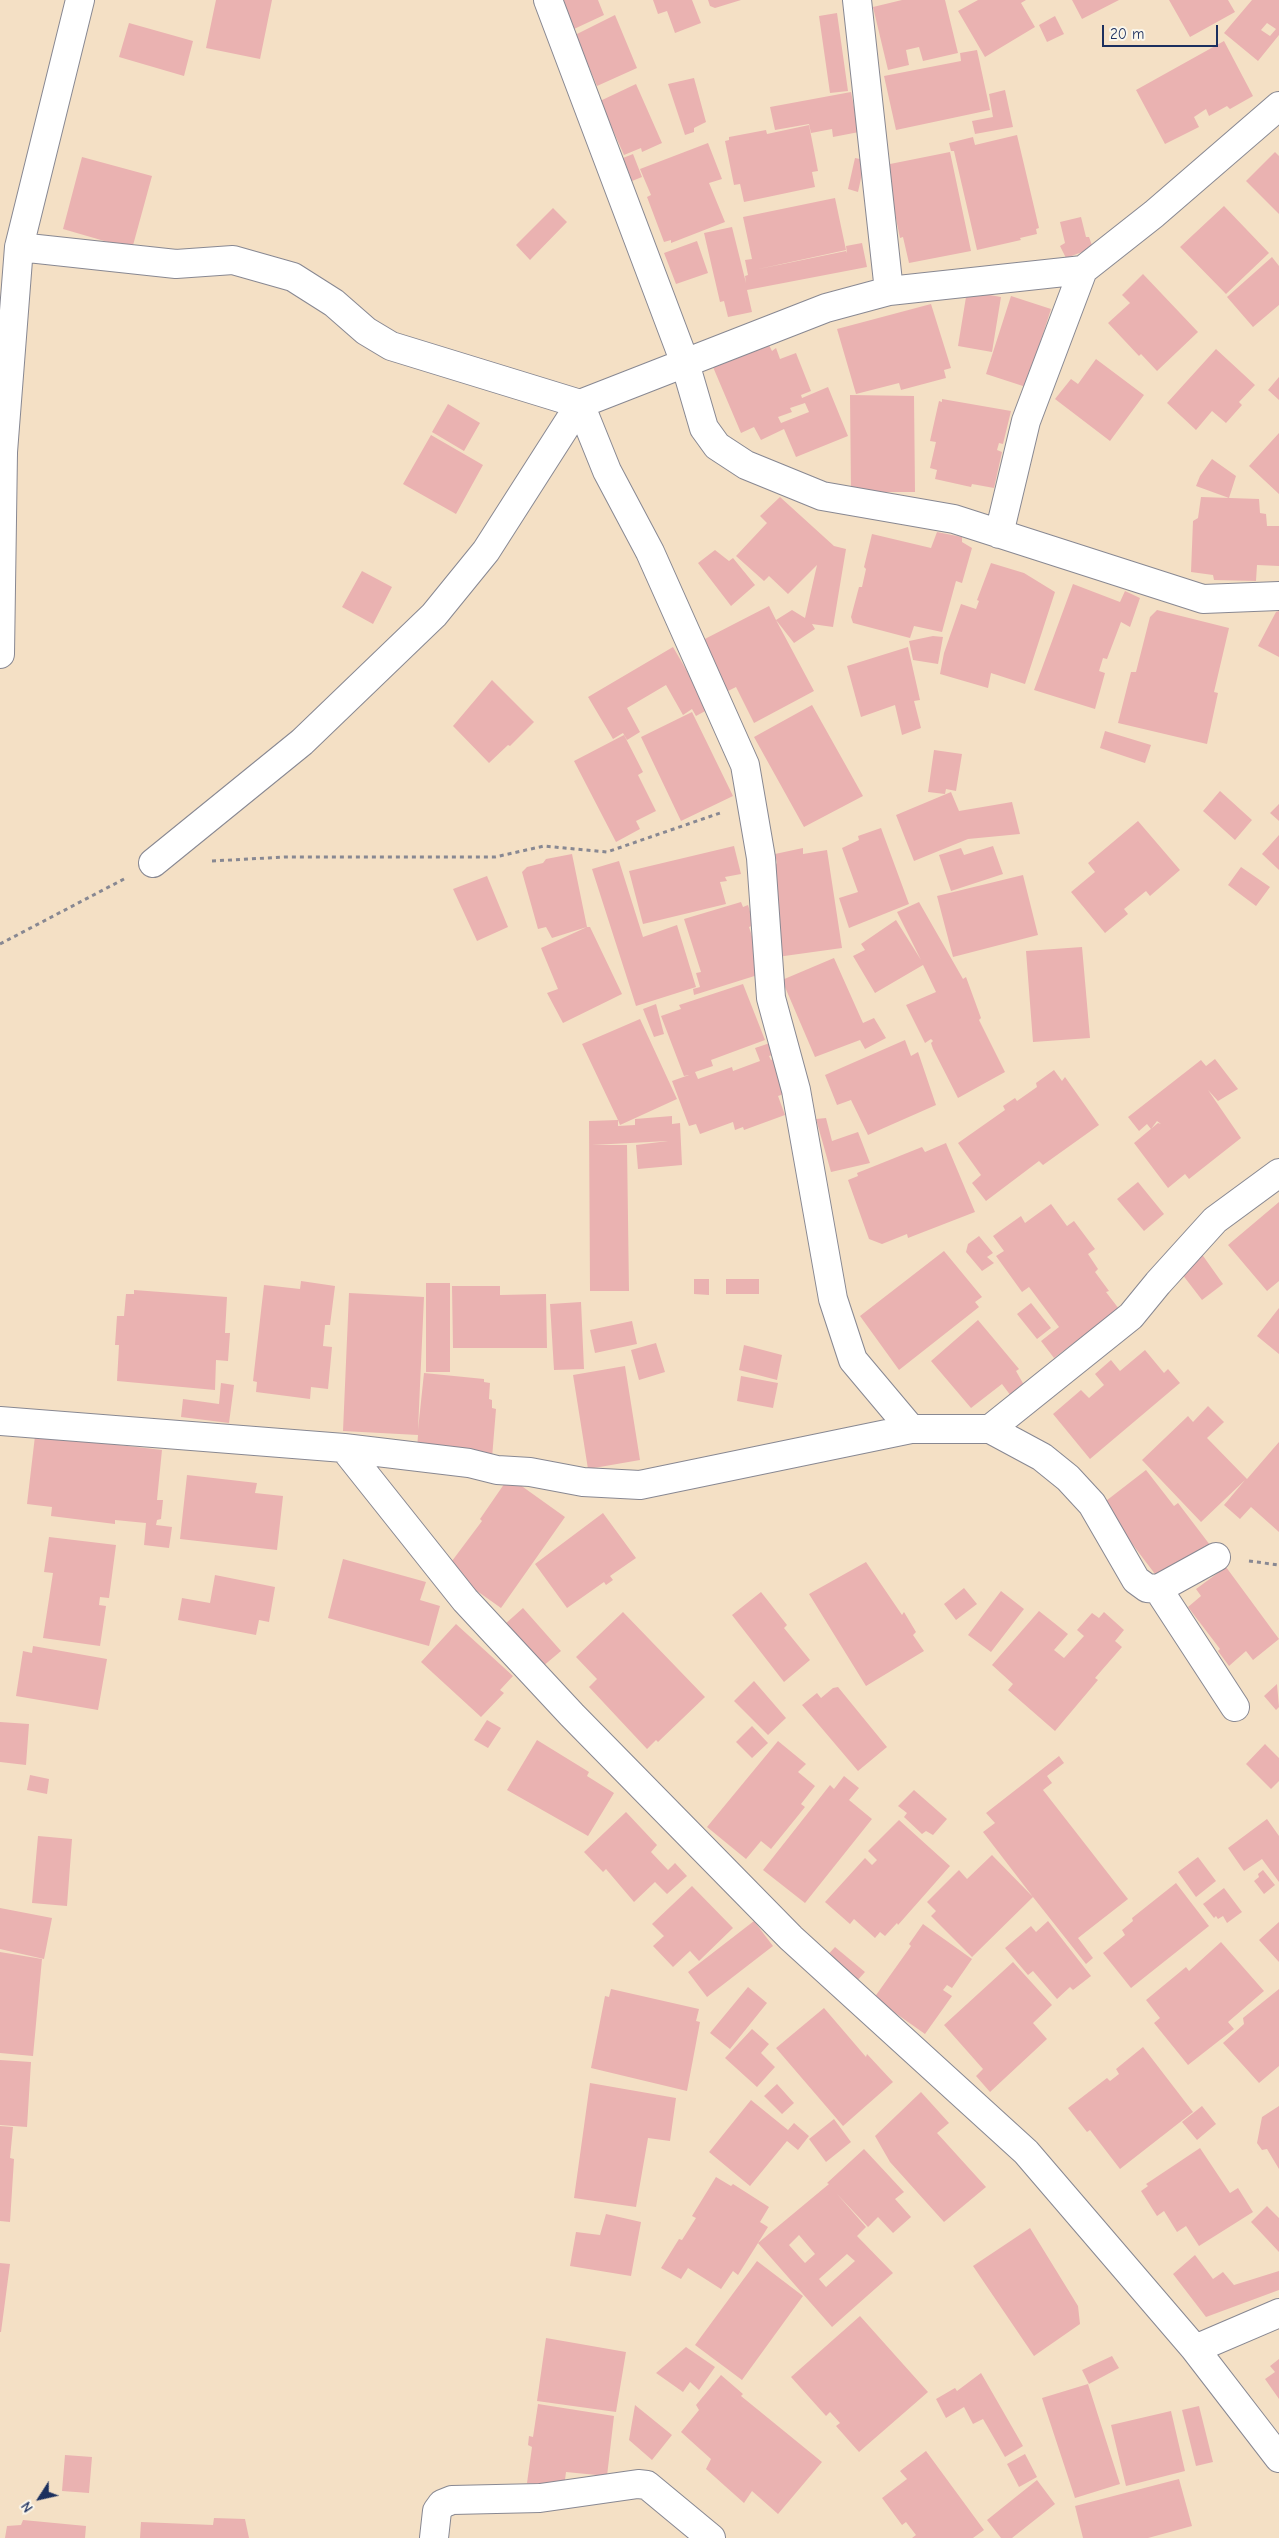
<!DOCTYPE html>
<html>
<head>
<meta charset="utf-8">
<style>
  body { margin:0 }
  #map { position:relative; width:1279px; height:2538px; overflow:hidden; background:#f4e0c5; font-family:"Comic Neue",sans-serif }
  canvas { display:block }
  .north { position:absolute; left:15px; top:2473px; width:50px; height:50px; -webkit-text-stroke:4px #fbf7ec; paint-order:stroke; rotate:235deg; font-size:14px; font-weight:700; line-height:20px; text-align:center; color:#1b2f5e }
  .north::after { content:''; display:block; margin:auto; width:18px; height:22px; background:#1b2f5e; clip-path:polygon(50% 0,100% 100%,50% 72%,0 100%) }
  .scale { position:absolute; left:1102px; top:25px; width:116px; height:22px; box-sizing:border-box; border:2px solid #1b2f5e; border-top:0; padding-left:6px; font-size:15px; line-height:18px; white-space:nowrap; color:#1b2f5e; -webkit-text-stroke:4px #fbf7ec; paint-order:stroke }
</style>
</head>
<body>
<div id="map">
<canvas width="1279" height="2538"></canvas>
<div class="north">N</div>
<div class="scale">20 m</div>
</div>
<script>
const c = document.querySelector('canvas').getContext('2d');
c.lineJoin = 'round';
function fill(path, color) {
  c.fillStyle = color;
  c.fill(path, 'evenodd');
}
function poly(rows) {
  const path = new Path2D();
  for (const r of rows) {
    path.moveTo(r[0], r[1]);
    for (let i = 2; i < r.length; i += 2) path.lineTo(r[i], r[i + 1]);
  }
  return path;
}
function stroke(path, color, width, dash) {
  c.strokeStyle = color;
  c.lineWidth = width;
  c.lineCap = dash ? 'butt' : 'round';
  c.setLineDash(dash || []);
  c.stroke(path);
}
const building = poly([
  [216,0,272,0,260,59,206,48],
  [561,0,598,0,604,15,574,29],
  [653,0,692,0,701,23,675,33,667,11,658,14],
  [708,0,741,0,715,8,710,6],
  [902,0,945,0,958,53,923,61,919,47,906,50,909,65,888,70,873,7],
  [978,0,1026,0,1021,3,1035,27,985,57,958,11],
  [1072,0,1119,0,1082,19],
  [1169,0,1228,0,1235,12,1190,37],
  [1252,0,1279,0,1279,35,1258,61,1224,33],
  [1267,23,1276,29,1270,36,1261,30],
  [837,13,848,91,830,93,819,16],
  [615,15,637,68,597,86,575,35],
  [1055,16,1064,34,1047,42,1039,25],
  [129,23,193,41,184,76,119,57],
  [1224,41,1253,96,1230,109,1227,106,1209,116,1206,109,1194,117,1199,127,1165,144,1136,90],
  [977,50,990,110,896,130,884,76,961,61,960,53],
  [694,78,706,122,694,128,694,132,685,135,668,84],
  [636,84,662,143,642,152,641,148,624,155,600,101],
  [1005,90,1013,127,975,134,972,121,993,117,989,94],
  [851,92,859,132,833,137,832,129,811,133,809,124,775,130,770,107],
  [809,125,818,171,812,172,815,187,744,202,740,184,734,185,725,141,729,140,729,137,766,130,767,134],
  [1017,135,1039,228,1036,229,1037,234,1020,238,1021,240,977,250,954,151,951,151,949,143,973,137,975,145],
  [708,143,722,179,709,183,725,222,671,243,671,240,664,242,647,197,651,195,640,169],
  [950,152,971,251,909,263,903,237,900,238,885,165],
  [1275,152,1279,156,1279,214,1246,181],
  [633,154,642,177,632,181,623,158],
  [82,157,152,176,132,249,63,229],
  [855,158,865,160,858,192,848,189],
  [835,198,846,250,754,270,846,251,847,253,846,246,862,243,867,267,747,290,752,312,728,317,724,301,720,302,704,233,732,227,746,283,745,276,748,275,745,260,752,259,743,217],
  [1224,206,1269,253,1226,294,1180,247],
  [553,208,567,222,530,260,516,245],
  [1081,217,1086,237,1089,237,1093,248,1066,258,1060,246,1065,243,1060,222],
  [697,241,708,273,676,284,664,253],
  [1272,257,1279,266,1279,305,1253,327,1227,297],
  [1143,274,1198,332,1157,371,1141,354,1139,356,1108,323,1130,303,1122,295],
  [967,291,1001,297,992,352,958,346],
  [1011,296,1051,309,1026,387,986,374],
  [931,304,951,368,944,370,946,378,901,390,899,383,856,394,837,329],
  [769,345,772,351,776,348,780,359,796,353,811,391,801,395,802,398,828,387,848,436,796,457,784,429,761,440,754,427,741,433,713,367],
  [805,403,809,412,781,423,778,417,792,412,790,408],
  [1216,349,1255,385,1239,402,1242,405,1226,423,1212,411,1196,430,1167,403],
  [1096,359,1144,395,1110,441,1055,399,1071,379,1078,384],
  [1279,377,1279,400,1268,390],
  [850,395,914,396,915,492,851,492],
  [942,399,1011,411,1003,444,999,443,997,450,1002,452,994,488,972,484,971,487,935,479,937,470,930,468,936,442,930,441,939,401,942,402],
  [448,404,480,423,464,451,432,432],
  [1279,433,1279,494,1249,466],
  [431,435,483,465,456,514,403,484],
  [1212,459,1236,476,1229,498,1196,486,1200,476],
  [780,497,834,546,846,549,833,627,812,624,815,629,794,643,776,620,814,691,754,723,736,687,726,692,699,642,769,606,776,620,792,610,805,618,817,565,788,594,769,576,764,581,736,556,767,523,760,516],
  [1201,497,1259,499,1260,513,1266,514,1267,526,1279,526,1279,566,1257,565,1256,581,1214,580,1213,575,1191,572,1193,521,1198,518],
  [937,532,962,537,962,542,972,548,962,583,956,581,942,632,914,626,910,638,853,623,851,617,859,587,862,587,866,569,864,567,872,534,931,548],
  [715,550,729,561,733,558,755,585,731,606,698,563],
  [991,563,1024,573,1055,592,1025,684,991,673,988,688,940,674,944,653,961,604,976,609,979,601,977,600],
  [362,571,392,587,373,624,342,607],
  [1073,584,1120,602,1125,591,1140,598,1130,627,1121,622,1107,659,1103,658,1099,671,1105,673,1095,709,1034,690],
  [1157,610,1229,628,1214,692,1218,693,1207,744,1118,723,1131,672,1136,672,1150,617],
  [1279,611,1279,657,1258,646,1276,612],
  [933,636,943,637,938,664,913,660,909,641],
  [673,647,709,709,696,716,692,709,683,715,666,685,627,708,640,732,627,740,623,733,613,739,588,697],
  [908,647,920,700,914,701,921,728,902,735,895,705,861,717,847,666],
  [492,680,534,722,510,746,508,745,489,763,453,726],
  [812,705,863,796,804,827,754,737],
  [692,712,733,796,681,821,641,737],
  [1105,731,1151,745,1145,763,1100,748],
  [624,735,643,772,638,775,656,811,636,821,640,829,616,842,574,761],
  [934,750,962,754,956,791,946,789,945,794,928,792],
  [1220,791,1252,820,1235,840,1203,811],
  [951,792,959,811,1012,802,1020,834,968,839,914,861,896,815],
  [1279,804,1279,821,1270,813],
  [1138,821,1180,870,1150,896,1146,891,1124,909,1128,914,1105,933,1071,892,1095,872,1088,863],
  [881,828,909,904,849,928,839,898,858,892,842,848,859,840,858,836],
  [1279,835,1279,870,1262,854],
  [734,846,741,874,725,877,727,881,720,882,726,904,643,924,629,871],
  [993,846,1003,874,951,891,939,855,961,848,964,855],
  [803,848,803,854,827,850,842,948,777,957,769,873,777,863,775,854],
  [572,854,587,927,590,927,622,994,563,1023,547,993,558,989,541,948,587,927,552,938,546,927,538,929,522,872,527,867,543,863,546,859],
  [619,861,643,937,677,925,696,987,636,1006,592,869],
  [1241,867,1270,887,1256,906,1228,885],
  [1023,875,1038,935,953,957,937,896],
  [487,876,508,927,477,941,453,889],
  [741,902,743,907,748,905,754,925,749,927,764,973,694,995,693,989,700,987,696,973,701,972,684,919],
  [919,902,963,979,966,977,981,1018,979,1020,1005,1072,958,1098,933,1049,931,1043,933,1041,931,1039,925,1043,906,1005,936,992,923,965,875,993,853,956,865,950,861,944,896,920,921,960,897,912],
  [1082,947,1090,1038,1033,1042,1026,951],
  [834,958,863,1023,874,1018,886,1038,865,1049,860,1040,815,1057,782,980],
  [743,984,765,1040,711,1060,713,1066,695,1072,698,1079,732,1067,733,1071,760,1061,755,1048,779,1040,783,1052,769,1056,771,1060,780,1057,792,1091,778,1096,785,1115,744,1130,743,1127,735,1130,733,1122,700,1134,696,1124,689,1126,672,1081,689,1075,684,1076,661,1016,681,1009,679,1005],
  [656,1004,664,1034,654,1037,643,1009],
  [640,1019,677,1099,620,1125,618,1120,618,1126,635,1125,635,1119,672,1116,672,1124,680,1123,682,1165,638,1169,636,1145,668,1141,592,1145,627,1145,629,1291,590,1291,589,1121,618,1120,582,1044],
  [905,1040,911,1056,918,1052,936,1105,868,1135,851,1100,837,1105,825,1075],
  [1215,1059,1238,1089,1218,1101,1208,1090,1241,1138,1189,1179,1185,1174,1168,1188,1134,1143,1158,1123,1161,1124,1157,1121,1151,1129,1147,1124,1139,1131,1128,1117,1201,1060,1206,1066],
  [1054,1070,1062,1081,1065,1077,1099,1125,1043,1165,1039,1161,986,1201,972,1183,981,1175,958,1143,1005,1110,1003,1106,1015,1098,1017,1101,1037,1087,1036,1083],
  [826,1118,832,1141,858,1132,870,1163,831,1172,816,1119],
  [946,1143,975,1212,908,1238,907,1234,882,1244,869,1239,848,1180,858,1176,857,1173,922,1147,925,1152],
  [1138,1182,1164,1214,1144,1231,1117,1199],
  [1279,1202,1279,1281,1267,1291,1228,1245],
  [1051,1204,1067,1226,1074,1221,1095,1249,1088,1254,1098,1269,1095,1272,1109,1291,1106,1292,1119,1309,1054,1358,1041,1341,1059,1327,1029,1287,1022,1292,996,1256,1004,1251,993,1236,1021,1216,1025,1223],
  [979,1236,993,1253,987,1257,994,1263,982,1271,966,1252,968,1244],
  [944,1251,982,1297,975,1302,979,1307,899,1370,860,1316],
  [1201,1253,1223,1284,1202,1300,1182,1274],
  [694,1279,709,1279,709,1295,694,1294],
  [726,1279,759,1279,759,1294,726,1294],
  [301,1281,335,1286,330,1325,325,1325,323,1346,332,1347,328,1389,311,1387,310,1399,256,1392,257,1382,253,1381,264,1285,300,1289],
  [426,1283,450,1283,450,1372,426,1372],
  [452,1286,500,1286,500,1295,546,1294,547,1348,453,1348],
  [134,1290,227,1297,225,1333,230,1333,228,1361,216,1360,215,1390,117,1381,119,1345,115,1345,117,1316,124,1316,126,1294,134,1294],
  [349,1293,424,1297,418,1430,424,1373,484,1379,484,1382,490,1383,489,1399,492,1400,492,1408,496,1409,492,1458,417,1450,418,1435,343,1431],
  [581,1302,584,1369,554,1370,550,1304],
  [1031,1303,1051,1328,1037,1339,1017,1314],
  [1279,1308,1279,1354,1257,1336],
  [978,1320,1019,1369,1016,1371,1024,1385,1011,1396,1002,1384,971,1408,931,1361],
  [632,1321,637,1344,595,1353,590,1330],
  [656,1343,665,1372,639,1380,631,1350],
  [744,1345,782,1355,777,1380,739,1370],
  [1145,1350,1164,1373,1168,1369,1180,1383,1090,1459,1053,1414,1081,1390,1089,1398,1104,1385,1095,1374,1111,1360,1120,1371],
  [625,1366,640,1460,588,1469,573,1375],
  [741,1376,778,1383,773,1408,737,1401],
  [221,1383,234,1385,229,1423,181,1417,183,1399,219,1404],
  [1208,1406,1224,1422,1207,1438,1247,1479,1279,1442,1279,1532,1251,1507,1240,1519,1224,1505,1245,1480,1201,1522,1142,1460,1188,1416,1193,1422],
  [35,1436,93,1437,93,1442,162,1450,157,1500,163,1500,161,1519,157,1520,156,1525,172,1527,169,1548,144,1545,146,1523,115,1520,115,1524,51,1516,52,1507,27,1504],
  [1146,1470,1174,1506,1178,1503,1210,1545,1158,1578,1102,1504],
  [187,1475,257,1483,255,1493,283,1496,277,1550,180,1539],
  [509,1477,565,1517,501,1608,446,1569,482,1521,480,1519],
  [603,1513,636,1558,610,1576,613,1580,606,1585,604,1582,567,1608,535,1564],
  [49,1537,116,1545,109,1598,100,1597,99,1605,106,1606,100,1646,43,1638,53,1573,44,1572],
  [343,1559,426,1582,420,1600,440,1606,429,1646,328,1618],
  [866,1562,902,1615,904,1612,916,1632,913,1635,924,1651,866,1686,809,1594],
  [1226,1567,1279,1639,1253,1660,1246,1651,1229,1666,1218,1651,1220,1649,1188,1607,1201,1596,1196,1589],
  [215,1575,275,1587,269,1622,259,1620,256,1635,178,1620,182,1598,210,1603],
  [964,1588,977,1604,956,1620,944,1604],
  [1001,1591,1024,1609,991,1652,968,1635],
  [761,1592,787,1625,784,1628,810,1660,784,1682,732,1615],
  [523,1608,561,1651,542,1667,504,1625],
  [1039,1611,1068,1634,1054,1650,1064,1658,1084,1636,1077,1630,1092,1613,1099,1618,1104,1612,1124,1630,1115,1641,1122,1647,1095,1678,1098,1680,1055,1731,1008,1690,1013,1684,992,1665],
  [623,1612,705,1697,658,1742,656,1740,647,1749,589,1687,597,1679,576,1657],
  [456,1624,513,1676,500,1690,504,1693,481,1717,421,1662],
  [33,1646,107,1659,98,1710,16,1696,23,1651,32,1653],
  [754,1681,786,1718,768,1735,734,1701],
  [1277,1684,1279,1707,1276,1710,1264,1696],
  [838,1687,887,1747,858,1771,802,1705,817,1693,821,1698,833,1688],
  [487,1720,501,1728,488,1748,474,1740],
  [0,1722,29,1724,26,1765,0,1762],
  [752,1726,768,1743,752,1758,736,1742],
  [537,1740,589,1772,587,1776,614,1793,588,1836,507,1790],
  [778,1741,806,1764,798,1772,815,1786,801,1804,805,1807,771,1849,761,1841,746,1859,707,1827],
  [1265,1744,1279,1758,1279,1781,1271,1789,1246,1764],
  [1059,1756,1064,1763,1047,1776,1052,1783,1043,1790,1128,1899,1078,1938,1093,1958,1086,1964,1033,1897,972,1957,931,1916,936,1911,927,1902,959,1870,967,1879,992,1855,1033,1897,983,1832,995,1823,986,1813],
  [30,1775,49,1779,47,1794,27,1790],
  [844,1776,859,1788,849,1800,872,1819,805,1903,763,1870,830,1785,834,1789],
  [914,1790,947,1819,933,1835,926,1831,922,1834,904,1817,907,1813,898,1806],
  [626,1812,657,1845,651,1852,668,1870,675,1863,687,1876,667,1894,655,1882,634,1902,606,1869,603,1872,584,1852],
  [1267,1819,1279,1836,1279,1882,1262,1859,1244,1871,1228,1848],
  [899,1820,950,1866,898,1925,897,1923,885,1936,880,1932,875,1938,854,1919,850,1924,825,1902,865,1858,872,1865,877,1860,868,1851],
  [38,1836,72,1839,67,1906,32,1903],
  [1198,1857,1216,1881,1196,1897,1178,1872],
  [1263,1870,1275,1885,1264,1894,1254,1881,1259,1877,1258,1874],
  [1176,1883,1209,1926,1131,1988,1103,1953,1125,1935,1122,1930,1133,1921,1132,1918],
  [692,1886,733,1928,699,1961,690,1951,673,1967,653,1946,664,1936,652,1924],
  [1224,1888,1242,1912,1227,1923,1223,1916,1218,1919,1216,1916,1214,1918,1203,1904],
  [0,1908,52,1918,44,1959,0,1949],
  [754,1921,773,1946,707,1997,688,1972],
  [1048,1921,1091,1976,1073,1990,1070,1987,1057,1999,1033,1971,1028,1975,1005,1948,1031,1926,1036,1932],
  [1279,1922,1279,1962,1259,1940],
  [923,1924,972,1959,952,1988,947,1985,943,1990,952,1996,925,2034,874,1998,911,1946,909,1944],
  [1221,1942,1264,1991,1228,2022,1234,2029,1188,2065,1154,2023,1160,2018,1146,2000,1186,1967,1189,1971],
  [835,1947,865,1972,854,1984,825,1958],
  [0,1952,42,1959,33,2056,0,2053],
  [1013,1962,1052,2005,1033,2023,1047,2039,990,2092,976,2076,983,2069,944,2025],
  [748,1987,767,2003,730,2049,710,2033],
  [611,1989,699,2009,696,2021,700,2022,687,2091,591,2068,605,1996,609,1997],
  [1279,1989,1279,2066,1259,2083,1223,2043,1244,2024,1243,2018],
  [824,2008,866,2057,867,2054,893,2082,843,2126,776,2048],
  [752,2029,769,2044,761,2053,775,2067,757,2087,725,2058],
  [1143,2047,1193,2112,1120,2169,1090,2130,1087,2132,1068,2108,1107,2078,1110,2081,1119,2074,1116,2069],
  [0,2060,31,2062,27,2127,0,2125],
  [590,2083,676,2098,670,2141,648,2138,636,2207,574,2198],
  [777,2084,794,2103,782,2114,764,2096],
  [921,2092,949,2123,937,2133,986,2187,944,2222,890,2162,875,2136],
  [751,2100,788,2130,794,2123,809,2136,798,2150,787,2141,750,2186,709,2152],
  [1202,2106,1216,2124,1197,2140,1182,2122],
  [1279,2106,1279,2169,1267,2149,1262,2150,1257,2143,1262,2117],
  [834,2119,851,2142,826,2162,809,2139],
  [0,2126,13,2127,10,2158,14,2159,10,2222,0,2221],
  [1200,2148,1230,2193,1238,2188,1253,2212,1199,2246,1186,2226,1177,2232,1164,2211,1157,2216,1141,2191,1148,2186,1146,2184],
  [864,2149,904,2192,895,2199,911,2217,893,2233,878,2217,868,2227,837,2194,866,2227,857,2236,893,2273,832,2327,758,2243,829,2184,827,2183],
  [799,2235,815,2254,805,2263,789,2245],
  [847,2254,855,2261,826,2287,819,2279],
  [716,2177,731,2186,733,2184,769,2207,760,2222,768,2227,738,2275,733,2271,721,2289,688,2268,681,2279,661,2268,679,2239,682,2240,696,2218,692,2216],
  [1267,2206,1279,2218,1279,2252,1251,2222],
  [606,2214,641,2222,631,2276,570,2266,576,2232,600,2235],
  [1030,2228,1078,2306,1080,2324,1034,2356,973,2266],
  [1195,2255,1213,2279,1223,2272,1234,2285,1279,2271,1279,2290,1206,2317,1173,2274],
  [757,2261,803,2296,742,2380,695,2345],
  [0,2263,10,2264,1,2332,0,2332],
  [860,2316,928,2392,859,2452,836,2426,840,2423,830,2412,826,2416,791,2377],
  [546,2338,626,2352,616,2412,537,2401],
  [686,2347,715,2367,699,2390,690,2382,683,2392,656,2373],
  [1112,2356,1119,2368,1089,2384,1082,2370],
  [1279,2359,1279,2399,1265,2379,1275,2372,1270,2366],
  [981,2373,1023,2446,1005,2457,983,2419,973,2424,964,2407,946,2418,936,2399,955,2388,957,2391],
  [721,2375,743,2394,741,2396,822,2462,778,2514,752,2491,744,2503,706,2469,711,2459,681,2432,699,2410,696,2405],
  [1088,2384,1120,2484,1075,2498,1042,2398],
  [538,2404,614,2416,607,2476,566,2472,564,2488,527,2483,532,2447,528,2445,529,2436,533,2437],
  [635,2405,672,2435,652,2460,629,2440],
  [1199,2406,1213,2462,1196,2466,1182,2410],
  [1171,2411,1185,2471,1126,2486,1111,2425],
  [926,2451,984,2530,973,2538,912,2538,916,2535,906,2522,902,2525,882,2498,907,2479,900,2471],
  [1025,2454,1037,2477,1019,2487,1007,2464],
  [65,2455,92,2457,89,2493,62,2491],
  [1179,2479,1192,2526,1148,2538,1083,2538,1075,2506],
  [1037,2480,1055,2504,1012,2538,1001,2538,987,2520],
  [214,2518,245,2519,249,2538,140,2538,141,2522,213,2525],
  [23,2520,86,2526,85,2538,5,2538,7,2526,21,2525]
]);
const path = poly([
  [212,861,285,857,495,857,544,846,607,852,720,813],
  [0,944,124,879],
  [1249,1561,1279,1565]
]);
const minor = poly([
  [548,0,685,363,704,428,717,446,746,465,822,496,954,519,1203,599,1279,596],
  [857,0,889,291],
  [19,247,176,264,233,260,293,277,334,303,366,331,391,346,580,404],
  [580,404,607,471,650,552,745,765,761,858,771,998,796,1090,833,1299,853,1360,911,1429,990,1429,1042,1457,1068,1478,1092,1504,1136,1580,1147,1588,1158,1589,1216,1557],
  [3,452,19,247,80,0],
  [999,534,1026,421,1083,270],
  [153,863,302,742,434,615,486,551,580,404,826,308,889,291,1083,270,1154,214,1279,106],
  [0,1421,344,1448,465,1600,572,1715,791,1938,1026,2152,1195,2349,1279,2458],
  [990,1429,1131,1316,1158,1283,1215,1220,1279,1173],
  [344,1448,469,1463,497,1470,530,1472,583,1482,640,1485,911,1429],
  [1158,1589,1235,1707],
  [1195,2349,1279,2313],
  [434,2538,437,2511,442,2504,452,2500,540,2498,638,2484,647,2485,711,2538]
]);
const tertiary = poly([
  [0,654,3,452]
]);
fill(building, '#eab2b1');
stroke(minor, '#888892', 30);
stroke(tertiary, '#888892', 30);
stroke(path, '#888892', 3, [4, 4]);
stroke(minor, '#fff', 28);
stroke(tertiary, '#fff', 28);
</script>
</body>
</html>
